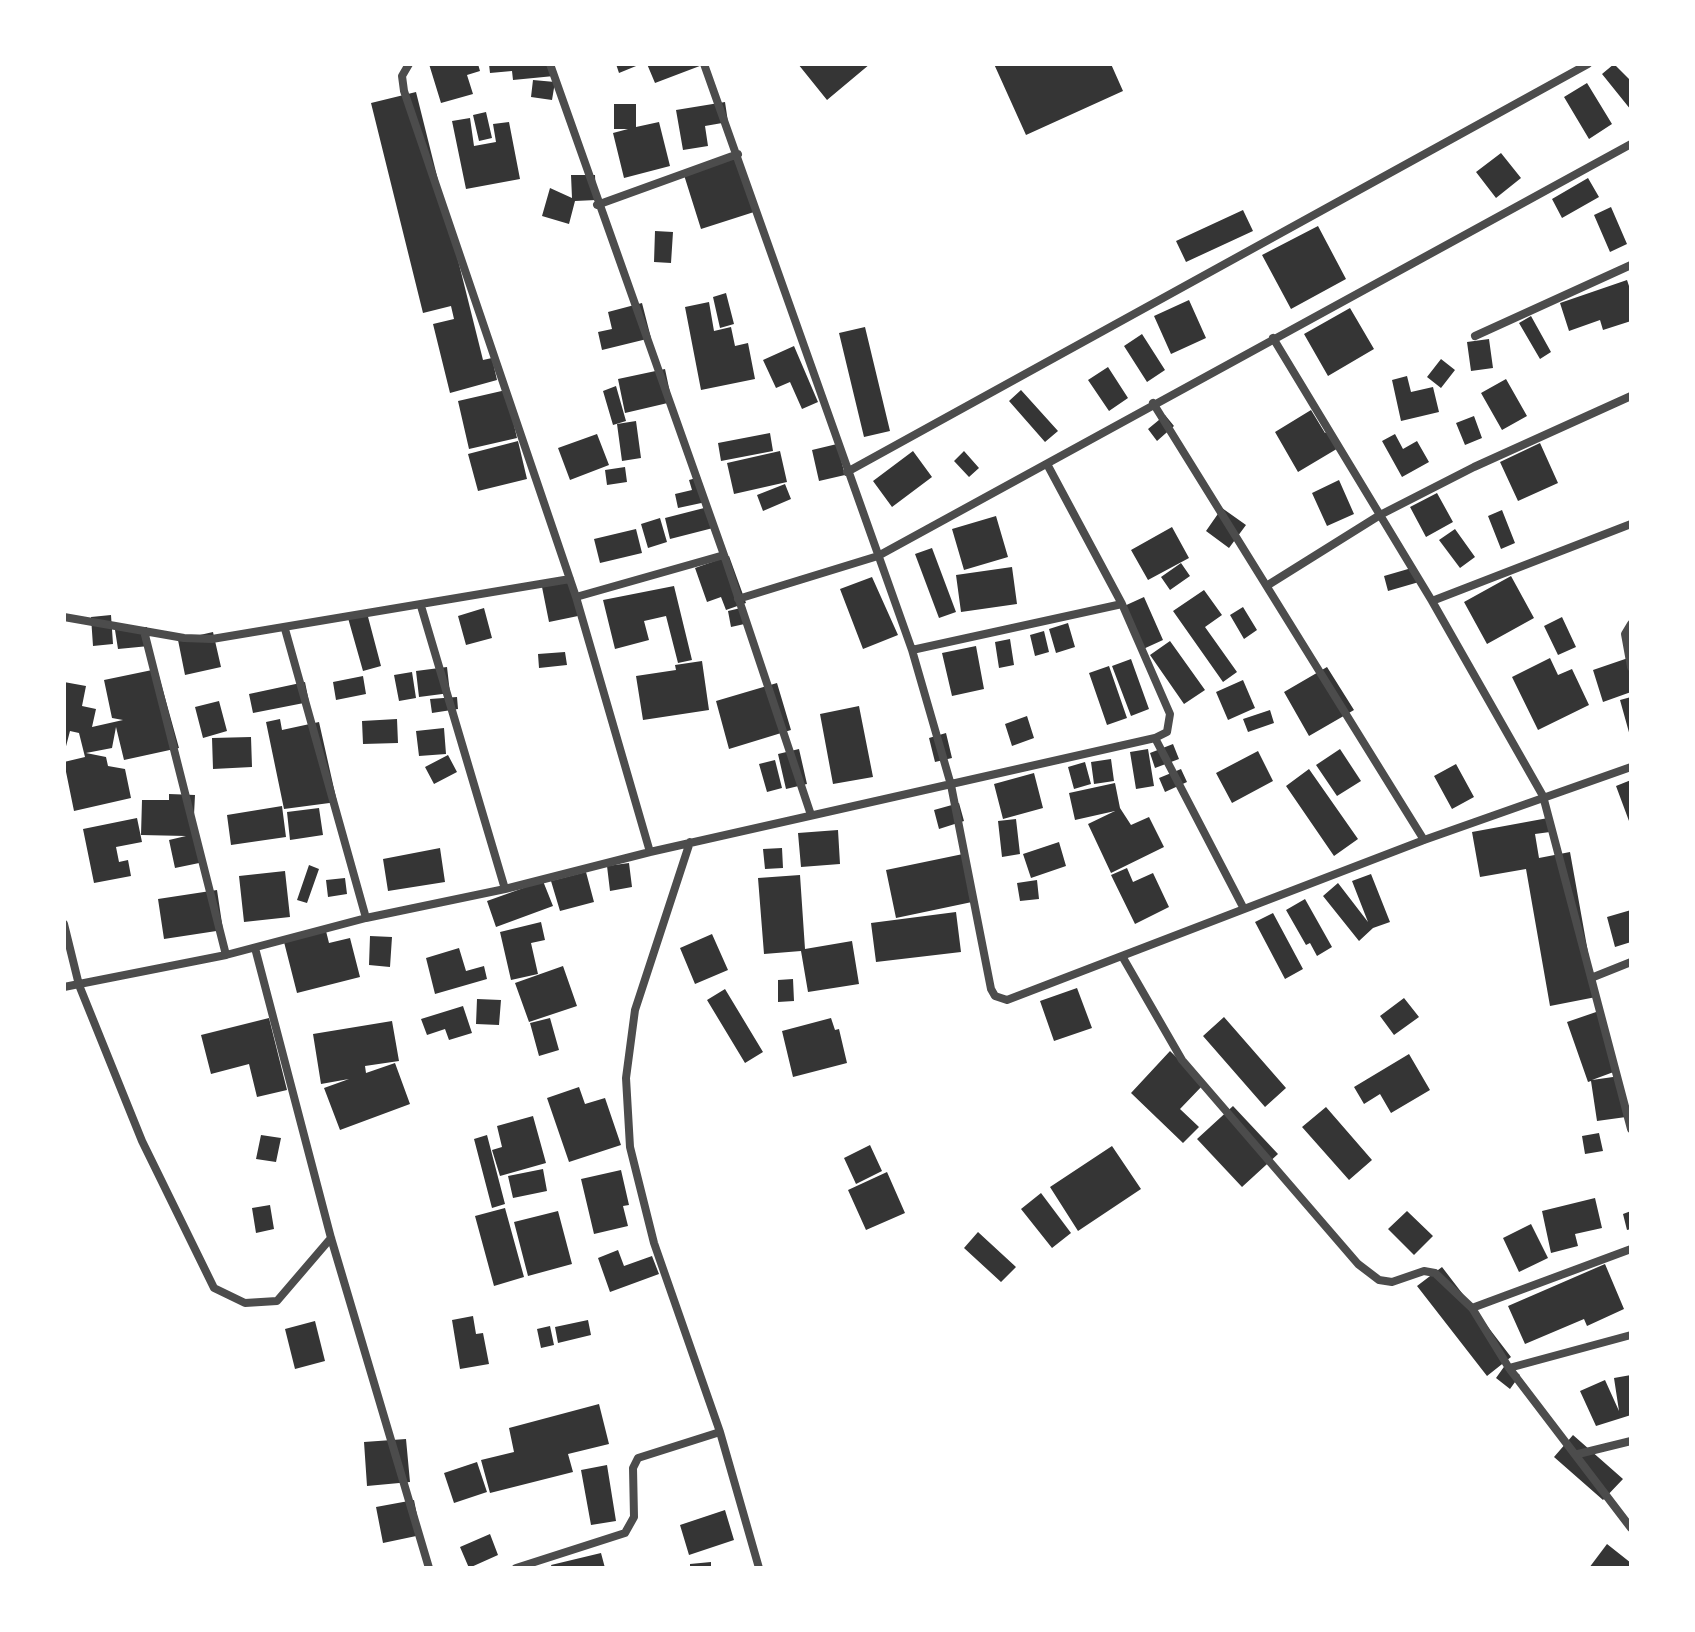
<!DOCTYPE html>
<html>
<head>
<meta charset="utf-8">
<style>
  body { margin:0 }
  #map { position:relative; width:1695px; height:1632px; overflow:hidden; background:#fff; font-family:Cabin,sans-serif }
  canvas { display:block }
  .frame { position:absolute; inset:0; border:66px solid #fff; pointer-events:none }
</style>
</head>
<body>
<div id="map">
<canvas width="1695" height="1632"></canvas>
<div class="frame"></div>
</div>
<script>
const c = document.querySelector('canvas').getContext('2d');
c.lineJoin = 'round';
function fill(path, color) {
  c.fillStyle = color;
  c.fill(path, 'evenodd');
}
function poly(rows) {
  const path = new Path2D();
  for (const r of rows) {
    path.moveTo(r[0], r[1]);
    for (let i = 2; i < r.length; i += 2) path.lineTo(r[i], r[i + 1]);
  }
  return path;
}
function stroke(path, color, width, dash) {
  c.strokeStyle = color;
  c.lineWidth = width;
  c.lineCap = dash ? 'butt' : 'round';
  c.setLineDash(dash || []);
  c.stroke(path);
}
const building = poly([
  [429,64,478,64,480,71,467,75,473,94,441,103],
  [489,64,553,64,554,76,513,80,512,71,490,73],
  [616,64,641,64,619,73],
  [647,64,705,64,655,83],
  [798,64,870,64,827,100],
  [994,64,1111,64,1123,91,1026,135],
  [1614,64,1631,81,1631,110,1602,74],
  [533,80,555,82,552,100,531,97],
  [1587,83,1612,124,1589,139,1564,97],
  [416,92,483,360,492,358,497,380,450,393,433,324,454,319,451,306,423,313,371,103],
  [725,102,728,122,705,126,708,146,683,150,676,110],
  [614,104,636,104,636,127,659,122,670,166,624,178,613,133,628,129,614,129],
  [486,112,492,138,479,141,473,115],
  [470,118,474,146,496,142,493,124,509,122,520,179,466,189,452,121],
  [1501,153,1521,178,1496,198,1476,172],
  [736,158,754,212,701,229,684,175],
  [571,175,595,175,596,200,575,201,569,224,542,216,550,188,572,198],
  [1588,178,1599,197,1562,218,1552,199],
  [1611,207,1627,244,1610,252,1594,215],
  [1243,210,1253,231,1186,262,1176,241],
  [1318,226,1346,279,1291,309,1262,255],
  [655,231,673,232,671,263,654,262],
  [1627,280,1631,292,1631,321,1603,330,1600,320,1569,331,1560,303],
  [726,293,734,324,720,328,713,297],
  [1189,300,1206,338,1171,354,1154,316],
  [709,302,714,331,731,327,735,346,748,343,755,379,701,390,685,307],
  [642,303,651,338,602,350,598,332,612,329,608,312],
  [1350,308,1374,349,1328,376,1304,334],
  [1531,316,1551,352,1540,359,1519,323],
  [865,327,890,431,864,437,839,333],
  [1142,334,1165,370,1147,382,1124,346],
  [1489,339,1493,368,1471,371,1467,342],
  [794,346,818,402,802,409,790,382,776,388,763,360],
  [1441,359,1455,370,1441,388,1427,377],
  [1108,367,1128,398,1109,411,1088,380],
  [665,369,672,402,625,413,618,379],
  [1407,376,1411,392,1433,387,1439,412,1401,421,1392,380],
  [1506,379,1527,416,1502,430,1481,393],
  [616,386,626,421,613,425,603,391],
  [506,390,517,438,469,449,458,401],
  [1021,390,1058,431,1045,442,1009,401],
  [1311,410,1325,433,1330,430,1340,447,1298,472,1275,432],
  [1165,415,1174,426,1157,441,1148,429],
  [1474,416,1482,438,1465,445,1456,423],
  [636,421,641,458,622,461,617,424],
  [770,433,773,451,721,461,718,443],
  [597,434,609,465,570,480,558,448],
  [1395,434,1403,449,1417,441,1429,462,1402,477,1382,441],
  [518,441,527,479,478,491,468,454],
  [1540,443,1558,483,1518,501,1500,462],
  [837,444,845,475,819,481,812,450],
  [780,451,787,482,734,494,727,463],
  [913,451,932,477,892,507,873,481],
  [964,451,979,468,969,477,954,461],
  [625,467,627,482,607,485,605,470],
  [700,477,706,502,678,508,675,494,692,490,689,480],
  [1339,480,1354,514,1327,526,1312,493],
  [785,484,791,499,763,511,757,495],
  [1437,493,1453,522,1426,537,1410,507],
  [708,507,713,528,670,539,665,518],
  [1222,508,1246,525,1229,548,1206,531],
  [1502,510,1515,543,1501,549,1488,516],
  [996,516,1008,557,964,570,952,529],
  [660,518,667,542,648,548,641,524],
  [1172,527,1189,558,1148,580,1131,550],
  [636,529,642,553,600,563,594,539],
  [1455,529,1475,557,1460,568,1439,540],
  [932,548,956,612,939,618,915,554],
  [729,556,746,603,726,610,721,597,707,602,695,568],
  [1181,563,1190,576,1170,590,1161,577],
  [1012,567,1017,604,961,612,956,575],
  [1415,567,1419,582,1388,591,1384,576],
  [1511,576,1534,618,1487,644,1464,602],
  [570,577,578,616,549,622,541,582],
  [872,577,898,635,863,649,840,589],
  [674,586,692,660,678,663,666,616,644,621,649,640,615,649,603,600],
  [1204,590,1222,615,1205,627,1237,672,1223,682,1173,611],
  [1144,597,1163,640,1141,650,1122,607],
  [745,607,749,623,731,627,728,611],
  [1243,607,1257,630,1244,639,1230,615],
  [484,608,492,638,466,645,458,616],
  [367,613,381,666,363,671,348,618],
  [111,615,113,644,93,646,91,617],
  [1562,617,1576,647,1558,655,1544,626],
  [1068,623,1075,647,1056,653,1049,629],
  [147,627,149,646,118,649,115,630],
  [1044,631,1049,652,1035,656,1030,635],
  [213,632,221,667,185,675,178,640],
  [1010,639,1014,665,999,668,995,642],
  [1170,641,1205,690,1184,704,1150,655],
  [976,646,984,689,952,696,942,653],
  [565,652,567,665,539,668,538,654],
  [1631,657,1631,692,1603,702,1593,670],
  [1550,658,1558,675,1572,669,1589,705,1538,730,1512,677],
  [1131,659,1149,709,1131,716,1112,666],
  [702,661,709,710,643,720,636,676,676,670,675,665],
  [1109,666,1127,718,1107,725,1089,673],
  [447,667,450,693,419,697,416,671],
  [1327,667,1354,710,1309,736,1284,692],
  [157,669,179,748,124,760,116,727,112,748,86,753,106,757,108,766,125,769,131,798,74,811,64,762,85,757,79,733,70,731,64,754,64,682,86,686,82,706,96,709,92,727,123,720,112,718,104,680],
  [412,672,416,698,399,701,394,675],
  [363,676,366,694,336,700,333,682],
  [1243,680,1255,708,1228,720,1216,692],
  [305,682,309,702,253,713,249,694],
  [777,683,791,730,729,749,716,701],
  [457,697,458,709,432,713,430,699],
  [1631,697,1631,736,1630,736,1620,700],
  [219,701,227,731,203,738,195,707],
  [859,706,873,777,833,784,820,714],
  [1270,710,1274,723,1248,732,1243,719],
  [1027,716,1034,738,1012,746,1005,724],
  [280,719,282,730,319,722,337,802,284,809,266,722],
  [397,719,398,743,363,744,362,721],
  [444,728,446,754,419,756,416,731],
  [946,733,952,758,935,762,929,738],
  [251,737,252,767,213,769,212,738],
  [1173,744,1179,759,1155,768,1150,753],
  [799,749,807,784,786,789,778,754],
  [1148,749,1154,786,1136,789,1130,752],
  [1340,749,1361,781,1337,796,1316,765],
  [1258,751,1273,781,1232,803,1216,773],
  [448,755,457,772,434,784,425,767],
  [1111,759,1114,781,1094,784,1091,762],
  [775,760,782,788,767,792,759,764],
  [1085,762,1091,784,1074,789,1068,767],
  [1456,764,1474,797,1452,809,1434,776],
  [1181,769,1187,782,1165,792,1159,778],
  [1309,769,1358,839,1334,856,1286,786],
  [1034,773,1043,808,1003,819,994,784],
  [1631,780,1631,821,1629,821,1616,786],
  [1115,783,1120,808,1131,825,1149,817,1164,847,1111,873,1088,824,1115,811,1075,820,1069,793],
  [169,794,195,795,193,835,204,862,175,868,169,840,186,836,141,835,142,800,169,800],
  [959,803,964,821,939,829,934,810],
  [282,806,286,837,231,845,227,815],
  [319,808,323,835,290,840,287,812],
  [137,818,142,842,116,847,119,862,128,860,131,876,94,883,83,829],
  [1548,818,1550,832,1535,834,1539,858,1570,852,1596,997,1550,1006,1526,869,1480,877,1472,832],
  [1016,819,1020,854,1002,857,998,821],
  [838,830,840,864,801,867,798,833],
  [1059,842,1066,866,1031,878,1023,854],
  [440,848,445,882,388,891,383,859],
  [782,848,783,868,765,869,763,849],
  [963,854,972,902,896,918,886,870],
  [629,863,632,887,610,891,607,866],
  [309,865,319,869,307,903,297,900],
  [1127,868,1133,882,1153,873,1169,907,1135,924,1111,875],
  [285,871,290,917,244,922,239,876],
  [586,872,594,902,560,911,551,881],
  [1371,874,1390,922,1373,928,1359,941,1323,896,1338,883,1368,922,1352,881],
  [800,875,805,949,852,941,859,984,808,992,801,951,764,954,758,878],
  [345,878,347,894,328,897,326,880],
  [1037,880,1039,899,1020,901,1017,883],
  [543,881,553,906,496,927,487,901],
  [217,890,223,930,164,939,158,899],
  [1305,899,1332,947,1317,956,1310,943,1306,945,1286,910],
  [1631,910,1631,942,1615,947,1607,917],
  [956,912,961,952,876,962,871,923],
  [1273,913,1303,969,1285,979,1255,922],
  [541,922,545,940,531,943,538,974,511,980,500,932],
  [326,931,329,943,350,938,360,977,297,993,284,942],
  [712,934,728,970,695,984,680,948],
  [370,936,392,937,390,967,369,965],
  [459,948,466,971,484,966,487,979,435,994,426,958],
  [563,966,577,1006,529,1022,515,983],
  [793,979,794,1001,778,1002,778,980],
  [1077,988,1092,1028,1054,1041,1040,1001],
  [725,989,763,1052,745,1063,707,1000],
  [1404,998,1419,1017,1394,1035,1380,1016],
  [477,999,501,1000,499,1025,476,1024],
  [463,1006,472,1033,449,1040,445,1029,427,1035,421,1019],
  [1599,1011,1619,1070,1592,1080,1620,1076,1626,1117,1597,1121,1591,1081,1588,1082,1567,1022],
  [1224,1017,1286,1088,1265,1107,1203,1036],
  [269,1018,287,1090,257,1097,249,1064,211,1074,201,1035],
  [550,1018,559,1050,539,1056,530,1023],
  [831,1018,835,1030,839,1029,847,1063,793,1077,782,1031],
  [392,1021,399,1061,365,1066,366,1073,395,1063,410,1104,340,1130,324,1088,349,1079,321,1084,313,1034],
  [1170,1051,1204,1084,1180,1109,1199,1127,1183,1143,1131,1093],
  [1409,1054,1430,1090,1391,1113,1380,1094,1364,1104,1354,1087],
  [579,1087,585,1104,605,1098,621,1145,569,1162,547,1098],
  [1233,1106,1278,1154,1242,1187,1197,1139],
  [1326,1107,1372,1160,1349,1180,1302,1127],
  [533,1116,546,1163,500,1176,492,1150,502,1147,497,1126],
  [1599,1133,1603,1151,1585,1154,1582,1136],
  [261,1135,281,1138,276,1162,256,1159],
  [487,1135,505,1204,492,1208,474,1139],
  [870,1145,882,1171,856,1184,844,1158],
  [1112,1146,1141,1189,1078,1231,1050,1187],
  [543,1169,547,1191,513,1198,508,1176],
  [621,1170,629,1205,623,1206,628,1226,594,1234,581,1179],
  [887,1172,905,1213,866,1230,848,1190],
  [1041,1193,1071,1233,1052,1248,1021,1209],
  [1595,1198,1602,1228,1575,1234,1578,1246,1551,1253,1542,1211],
  [270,1205,274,1229,256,1233,252,1208],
  [505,1208,524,1277,494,1286,475,1216],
  [558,1211,572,1264,528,1276,514,1222],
  [1407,1211,1433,1236,1414,1255,1388,1229],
  [1631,1211,1631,1229,1627,1230,1623,1214],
  [1531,1224,1548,1258,1519,1272,1503,1238],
  [978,1232,1016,1267,1001,1282,964,1248],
  [618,1250,624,1266,652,1256,659,1274,610,1292,598,1258],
  [1605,1264,1624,1309,1587,1326,1584,1319,1525,1344,1508,1306],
  [1442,1267,1511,1357,1487,1376,1417,1286],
  [473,1316,476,1334,483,1333,489,1364,460,1369,452,1320],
  [588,1320,591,1335,558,1343,555,1327],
  [315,1321,325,1361,295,1369,285,1329],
  [550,1326,554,1345,541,1348,537,1329],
  [1506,1364,1520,1375,1510,1389,1496,1378],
  [1631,1375,1631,1415,1596,1426,1580,1391,1605,1380,1619,1411,1614,1378],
  [599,1404,609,1444,568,1454,573,1472,490,1493,481,1460,514,1452,509,1428],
  [1573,1435,1623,1479,1603,1500,1554,1457],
  [406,1439,410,1482,367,1486,364,1442],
  [477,1462,487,1492,454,1503,444,1473],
  [607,1465,616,1521,591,1525,581,1470],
  [414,1500,421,1535,383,1543,376,1507],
  [725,1510,734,1540,689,1555,680,1525],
  [490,1534,498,1555,469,1568,460,1547],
  [1607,1544,1631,1563,1631,1568,1589,1568],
  [601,1553,605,1568,552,1568,551,1565],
  [711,1562,711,1568,690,1568,690,1564]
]);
const minor = poly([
  [409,64,402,76,404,91,576,597,650,852],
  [550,64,724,555,811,815],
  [704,64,912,650,951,785,991,989,995,996,1007,1000,1424,840,1631,767],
  [597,205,738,154],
  [1475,336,1631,265],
  [1273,338,1432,601,1543,796,1631,1129],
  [1153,403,1424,840],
  [847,472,1588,64],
  [1268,585,1380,515,1474,467,1631,396],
  [576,597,724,555],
  [738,599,878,556,1631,144],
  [1432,601,1631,524],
  [421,606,505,889],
  [64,617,184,638,212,639,570,579],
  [1631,624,1625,634,1631,667],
  [285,629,366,918],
  [144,631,226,955],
  [912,650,1122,604],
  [1155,738,1244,909],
  [690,842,635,1010,626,1078,630,1147,654,1243,720,1432,759,1568],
  [64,924,79,985,142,1141,214,1288,245,1303,277,1301,331,1238],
  [255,948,331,1238,429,1568],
  [1122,956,1182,1060,1358,1264,1379,1280,1392,1282,1424,1271,1435,1273,1472,1308,1509,1368,1631,1528],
  [1591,978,1631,962],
  [64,987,226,955,366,918,505,889,650,852,1155,738,1167,732,1170,714,1122,604,1047,464],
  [1472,1308,1631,1249],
  [1509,1368,1631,1335],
  [1578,1454,1631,1441],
  [516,1568,625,1533,634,1517,633,1468,638,1458,720,1432]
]);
fill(building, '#353535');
stroke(minor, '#4c4c4c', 8);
</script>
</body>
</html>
